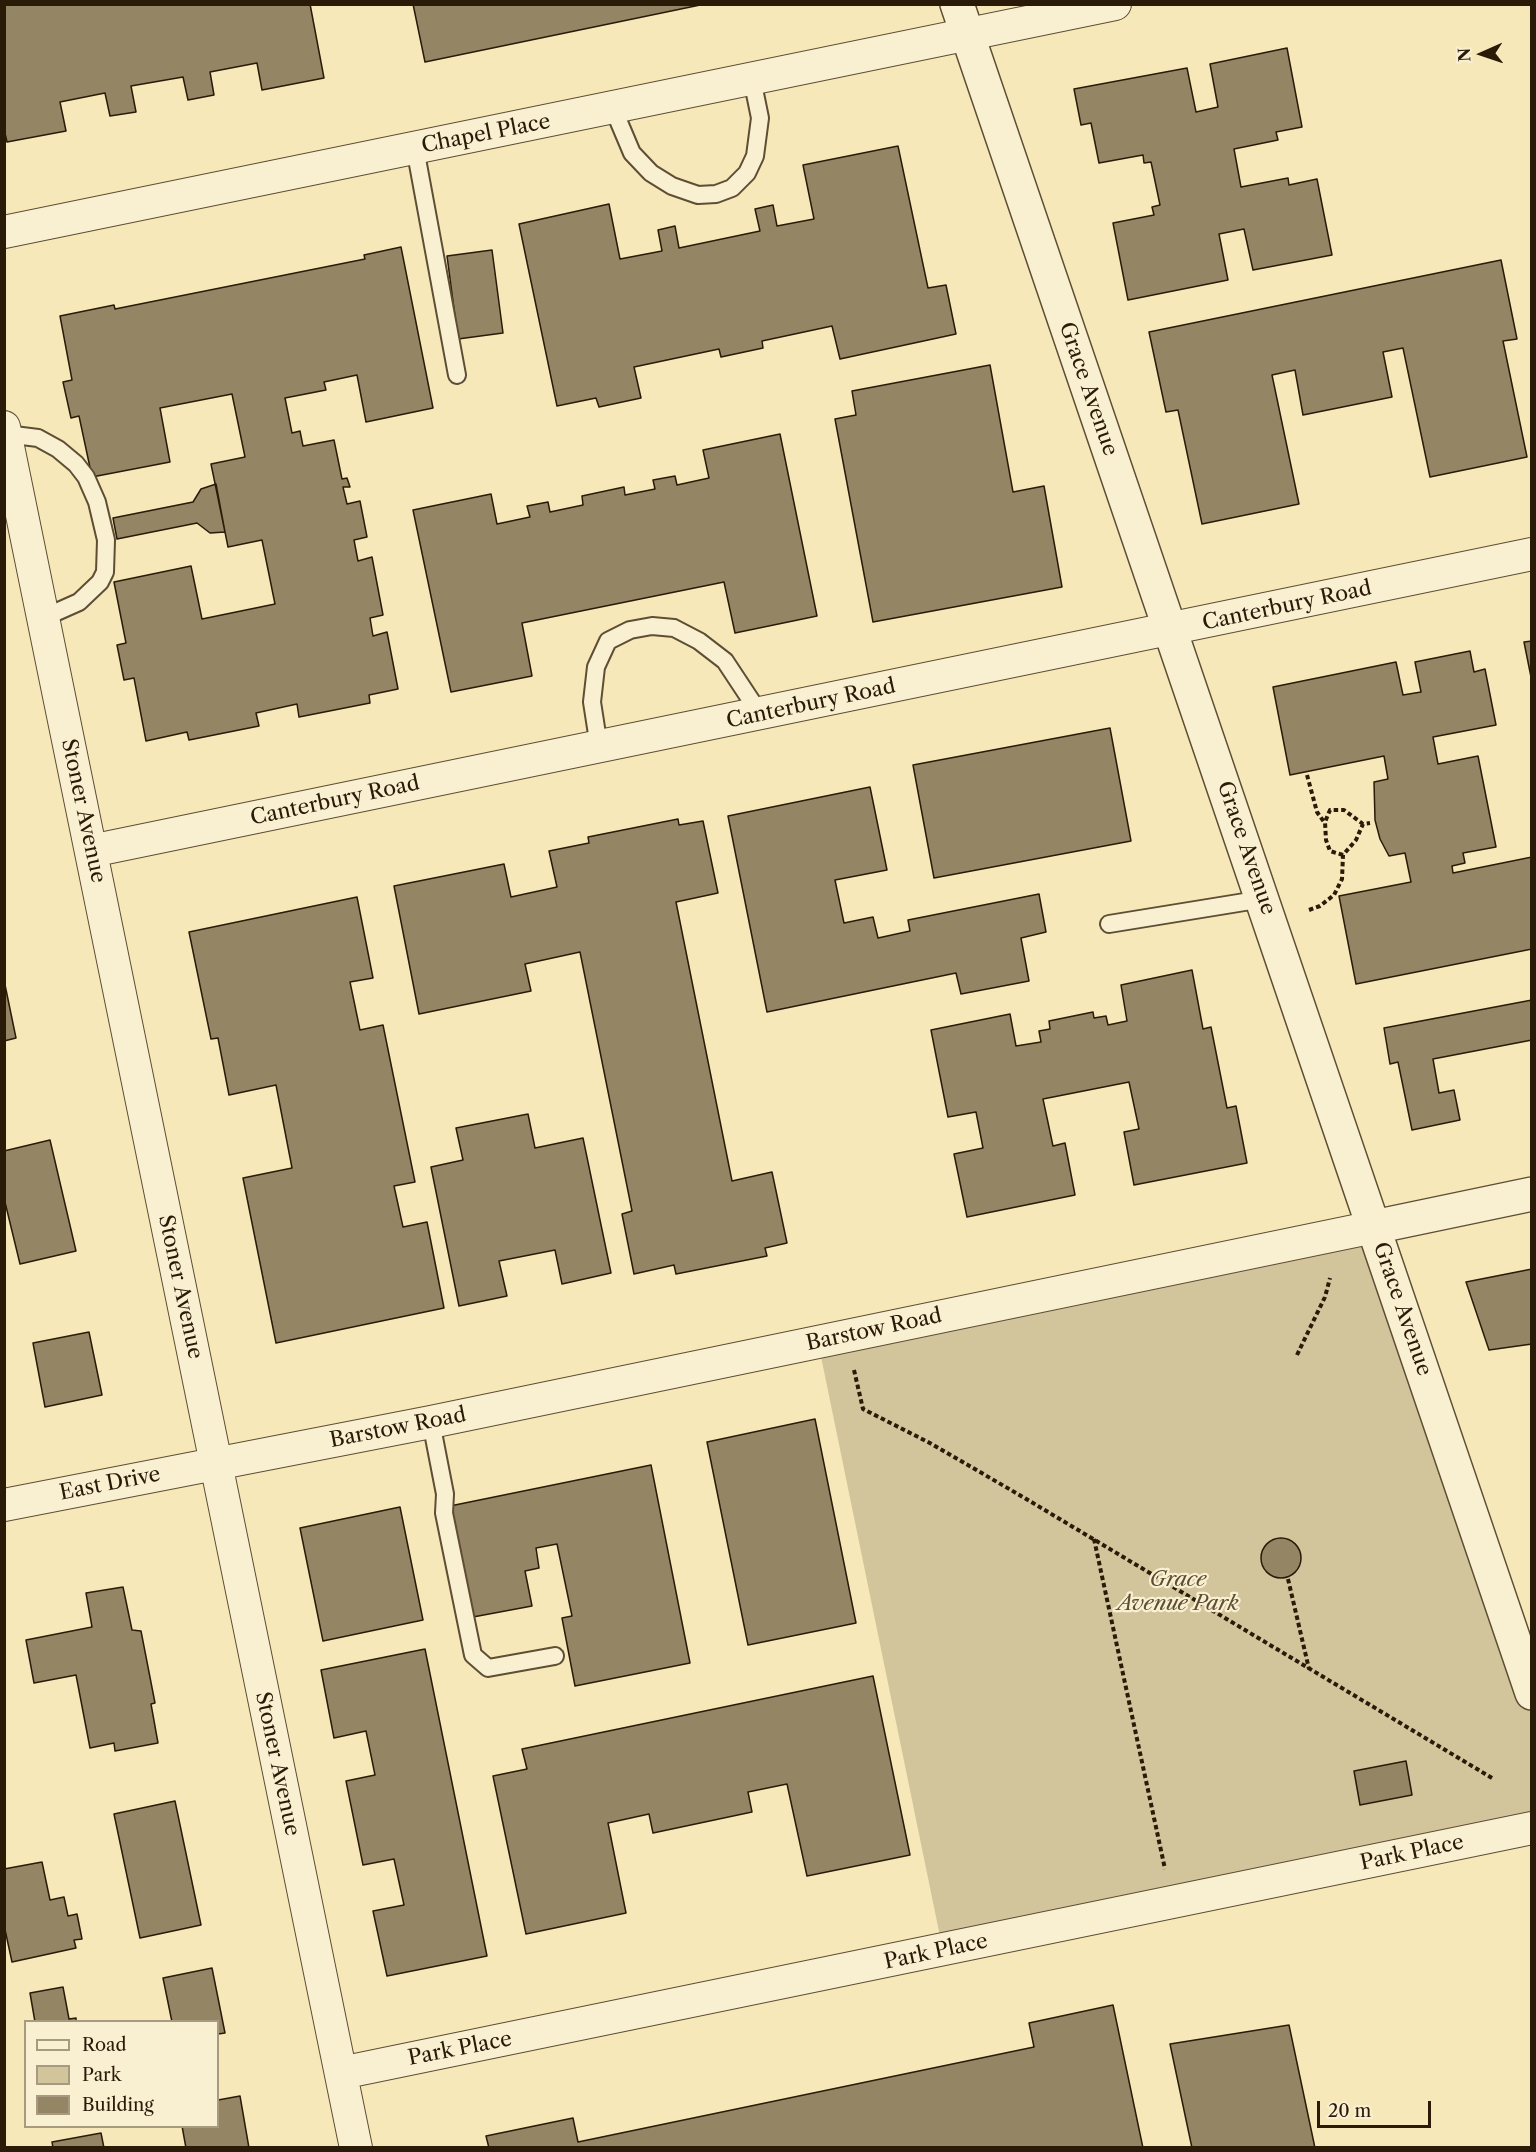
<!DOCTYPE html>
<html>
<head>
<meta charset="utf-8">
<style>
  body { margin:0 }
  #map { position:relative; width:1536px; height:2152px; overflow:hidden; background:#f6e8b9; font-family:"Libre Caslon Text",serif }
  canvas { display:block }
  .frame { position:absolute; inset:0; border:6px solid #2a1a08; pointer-events:none }
  .legend { position:absolute; left:24px; top:2020px; width:195px; height:108px; box-sizing:border-box; background:#f9f0d2; border:2px solid #a69a81; margin:0; padding:8px 10px; list-style:none; font-size:18px; color:#2a1a08 }
  .legend li { display:flex; align-items:center; gap:12px; height:30px }
  .legend b { width:30px; border:2px solid #a69a81 }
  .north { position:absolute; left:1452px; top:24px; width:60px; height:60px; -webkit-text-stroke:4px #f9f0d2; paint-order:stroke; rotate:267deg; font-size:16px; font-weight:700; line-height:24px; text-align:center; color:#2a1a08 }
  .north::after { content:''; display:block; margin:auto; width:21px; height:27px; background:#2a1a08; clip-path:polygon(50% 0,100% 100%,50% 72%,0 100%) }
  .scale { position:absolute; left:1317px; top:2101px; width:114px; height:27px; box-sizing:border-box; border:3px solid #2a1a08; border-top:0; padding-left:8px; font-size:18px; line-height:21px; white-space:nowrap; color:#2a1a08; -webkit-text-stroke:4px #f9f0d2; paint-order:stroke }
</style>
</head>
<body>
<div id="map">
<canvas width="1536" height="2152"></canvas>
<div class="frame"></div>
<ul class="legend">
<li><b style="height:8px;background:#f9f0d2"></b>Road</li>
<li><b style="height:16px;background:#d3c59b"></b>Park</li>
<li><b style="height:16px;background:#948564"></b>Building</li>
</ul>
<div class="north">N</div>
<div class="scale">20 m</div>
</div>
<script>
const c = document.querySelector('canvas').getContext('2d');
c.lineJoin = 'round';
function fill(path, color) {
  c.fillStyle = color;
  c.fill(path, 'evenodd');
}
function poly(rows) {
  const path = new Path2D();
  for (const r of rows) {
    if (r.length === 3) {
      path.moveTo(r[0] + r[2], r[1]);
      path.arc(r[0], r[1], r[2], 0, 2 * Math.PI);
      continue;
    }
    path.moveTo(r[0], r[1]);
    for (let i = 2; i < r.length; i += 2) path.lineTo(r[i], r[i + 1]);
  }
  return path;
}
function stroke(path, color, width, dash) {
  c.strokeStyle = color;
  c.lineWidth = width;
  c.lineCap = dash ? 'butt' : 'round';
  c.setLineDash(dash || []);
  c.stroke(path);
}
function label(font, color, halo, rows, align = 'center') {
  c.font = font + ' "Libre Caslon Text",serif';
  c.lineWidth = 4.5;
  c.setLineDash([]);
  c.textBaseline = 'middle';
  c.strokeStyle = halo;
  c.fillStyle = color;
  for (const [text, x, y, turn = 0] of rows) {
    c.save();
    c.translate(x, y);
    c.rotate((+turn || 0) * Math.PI / 180);
    c.textAlign = isNaN(turn) ? turn : align;
    if (halo) c.strokeText(text, 0, 0);
    c.fillText(text, 0, 0);
    c.restore();
  }
}
const green = poly([
  [1374,1227,1531,1693,1531,1828,943,1951,818,1342]
]);
const building = poly([
  [4,4,310,4,324,78,262,90,257,63,210,72,214,95,188,100,183,77,131,86,136,112,110,116,105,93,60,102,66,131,7,142,4,129,4,4],
  [413,4,705,4,425,62,413,4],
  [1287,48,1302,127,1276,132,1278,140,1234,149,1241,187,1288,178,1289,185,1317,179,1332,255,1253,270,1244,229,1219,234,1228,280,1128,300,1113,223,1154,215,1152,207,1160,205,1151,162,1144,163,1143,155,1099,163,1091,123,1081,125,1074,89,1187,68,1196,112,1218,107,1210,64,1287,48],
  [898,146,928,288,946,285,956,334,840,359,832,326,762,341,763,348,721,357,719,349,634,367,641,398,599,407,596,398,557,406,519,224,609,204,620,259,662,251,658,230,675,226,679,248,760,231,755,209,773,205,777,226,814,219,803,165,898,146],
  [401,247,433,408,366,422,357,375,324,382,326,390,285,398,292,433,300,431,303,446,334,440,342,479,347,478,350,487,343,487,347,504,360,501,367,537,354,540,358,561,372,557,383,615,370,618,373,636,387,632,398,689,369,695,370,703,299,717,297,704,256,713,259,726,189,740,187,732,146,741,134,678,124,680,117,645,126,643,114,582,191,566,202,619,275,604,262,540,228,547,225,532,211,464,245,457,232,394,160,408,170,462,92,477,79,416,71,418,63,382,72,380,60,316,114,305,115,309,365,259,364,255,401,247],
  [492,250,503,333,458,339,447,256,492,250],
  [1501,260,1517,339,1503,341,1527,457,1430,477,1403,348,1383,352,1392,397,1303,415,1295,370,1272,375,1299,504,1202,524,1178,410,1166,412,1149,332,1501,260],
  [990,365,1013,492,1044,486,1062,587,873,622,835,419,856,415,852,391,990,365],
  [780,434,817,616,735,633,724,582,522,623,532,676,451,692,413,510,491,494,497,524,530,517,527,506,548,502,550,512,583,505,582,496,624,487,625,495,655,489,653,480,675,476,677,485,709,478,703,450,780,434],
  [216,484,225,532,210,533,197,523,117,539,113,518,193,502,201,489,216,484],
  [1532,641,1532,682,1524,642,1532,641],
  [1470,651,1474,672,1485,669,1496,725,1433,737,1438,764,1478,756,1496,847,1463,853,1465,863,1452,866,1453,873,1532,857,1532,949,1356,984,1339,896,1411,882,1405,853,1389,856,1380,839,1375,820,1374,782,1388,779,1384,756,1290,775,1273,687,1396,662,1403,695,1421,692,1415,662,1470,651],
  [1110,728,1131,841,934,878,913,765,1110,728],
  [870,787,887,870,835,880,844,923,873,917,878,938,910,931,908,920,1039,894,1046,932,1021,938,1029,981,961,994,956,973,767,1012,728,816,870,787],
  [678,819,679,825,703,821,718,893,676,902,732,1181,772,1172,787,1243,765,1248,767,1256,676,1274,674,1265,634,1274,622,1214,632,1211,580,952,525,964,531,991,419,1014,394,886,504,864,511,897,557,887,549,851,589,843,588,837,678,819],
  [357,897,373,978,350,982,360,1030,383,1025,415,1182,394,1186,403,1227,427,1222,444,1308,276,1343,243,1178,292,1168,276,1085,229,1095,218,1038,211,1039,189,932,357,897],
  [1192,970,1203,1029,1211,1027,1227,1108,1236,1106,1247,1163,1134,1185,1124,1132,1139,1129,1129,1082,1043,1099,1053,1146,1065,1143,1075,1195,967,1217,954,1154,983,1148,976,1112,948,1117,931,1030,1010,1014,1016,1046,1041,1042,1039,1031,1050,1029,1049,1021,1093,1012,1094,1018,1106,1016,1108,1025,1127,1021,1121,985,1192,970],
  [4,980,16,1038,4,1041,4,980],
  [1532,1000,1532,1040,1433,1059,1439,1093,1454,1090,1460,1120,1412,1130,1398,1062,1390,1064,1384,1028,1532,1000],
  [528,1114,535,1148,583,1138,611,1273,562,1284,555,1250,499,1261,507,1296,459,1306,431,1167,463,1160,456,1128,528,1114],
  [50,1140,76,1251,20,1264,4,1198,4,1151,50,1140],
  [1532,1269,1532,1344,1489,1350,1466,1282,1532,1269],
  [89,1332,102,1395,45,1407,33,1343,89,1332],
  [815,1419,856,1623,748,1645,707,1442,815,1419],
  [651,1465,690,1663,575,1686,562,1618,572,1616,557,1544,536,1548,539,1568,525,1571,532,1606,473,1617,450,1506,651,1465],
  [400,1507,423,1620,323,1641,300,1528,400,1507],
  [1281,1558,20],
  [123,1587,132,1630,141,1631,155,1703,151,1704,158,1743,115,1751,114,1743,90,1748,76,1675,34,1683,26,1640,92,1627,86,1593,123,1587],
  [425,1649,487,1956,387,1976,373,1911,404,1905,394,1859,363,1865,346,1781,375,1775,366,1731,334,1738,321,1670,425,1649],
  [873,1676,910,1855,807,1876,787,1784,748,1792,752,1812,653,1833,649,1814,608,1823,626,1913,526,1934,493,1776,527,1769,522,1749,873,1676],
  [1406,1761,1412,1795,1360,1805,1354,1771,1406,1761],
  [175,1801,201,1925,140,1938,114,1814,175,1801],
  [42,1862,50,1900,64,1897,68,1916,77,1914,82,1939,74,1940,76,1948,12,1962,4,1925,4,1869,42,1862],
  [212,1968,225,2033,218,2034,218,2022,172,2022,163,1978,212,1968],
  [63,1987,69,2019,76,2018,76,2022,35,2022,30,1993,63,1987],
  [1113,2005,1143,2148,489,2148,486,2136,573,2118,578,2142,1034,2047,1029,2023,1113,2005],
  [1289,2025,1315,2148,1192,2148,1170,2044,1289,2025],
  [240,2096,249,2148,186,2148,182,2126,218,2126,218,2100,240,2096],
  [101,2133,104,2148,53,2148,52,2142,101,2133]
]);
const path = poly([
  [1307,775,1317,812,1324,822],
  [1343,855,1330,851,1326,840,1325,822,1330,810,1344,810,1363,824],
  [1309,910,1320,906,1334,895,1342,879,1343,855,1356,840,1363,824,1370,823],
  [1297,1355,1325,1297,1330,1278],
  [854,1370,863,1409,928,1442,1023,1497,1492,1778],
  [1094,1539,1165,1869],
  [1288,1579,1309,1669]
]);
const service = poly([
  [613,108,632,153,651,173,672,186,698,195,716,194,732,188,747,173,755,156,760,118,752,79],
  [415,148,457,375],
  [6,434,38,438,58,449,76,464,86,477,97,502,106,540,105,572,100,582,79,602,43,618],
  [599,747,592,702,596,667,608,641,630,630,652,626,674,628,699,641,725,661,760,714],
  [1109,924,1263,899],
  [431,1422,445,1494,444,1513,473,1655,488,1668,555,1656]
]);
const minor = poly([
  [4,232,1115,4],
  [4,427,356,2148],
  [91,851,1532,554],
  [4,1505,431,1422,1374,1227],
  [341,2073,1532,1828]
]);
const tertiary = poly([
  [957,4,1532,1693],
  [1374,1227,1532,1194]
]);
const streetNames = [
  ["Chapel Place",486,134,-11],
  ["Grace Avenue",1088,389,71],
  ["Canterbury Road",1287,606,-12],
  ["Canterbury Road",811,704,-12],
  ["Canterbury Road",335,801,-12],
  ["Stoner Avenue",83,811,78],
  ["Grace Avenue",1246,848,71],
  ["Stoner Avenue",180,1287,78],
  ["Grace Avenue",1402,1309,71],
  ["Barstow Road",874,1330,-12],
  ["Barstow Road",398,1428,-11],
  ["East Drive",110,1484,-11],
  ["Stoner Avenue",277,1764,78],
  ["Park Place",1412,1853,-12],
  ["Park Place",936,1952,-12],
  ["Park Place",460,2049,-11]
];
const parkNames = [
  ["Grace",1178,1580],
  ["Avenue Park",1178,1604]
];
fill(green, '#d3c59b');
fill(building, '#948564');
stroke(building, '#2a1a08', 1.5);
stroke(service, '#5d4e34', 20);
stroke(minor, '#5d4e34', 34);
stroke(tertiary, '#5d4e34', 36);
stroke(path, '#2a1a08', 4, [4.5, 3]);
stroke(service, '#f9f0d2', 16);
stroke(minor, '#f9f0d2', 32);
stroke(tertiary, '#f9f0d2', 33);
label('21px', '#2a1a08', '#f9f0d2', streetNames);
label('italic 21px', '#5d4d34', '#f9f0d2', parkNames);
</script>
</body>
</html>
